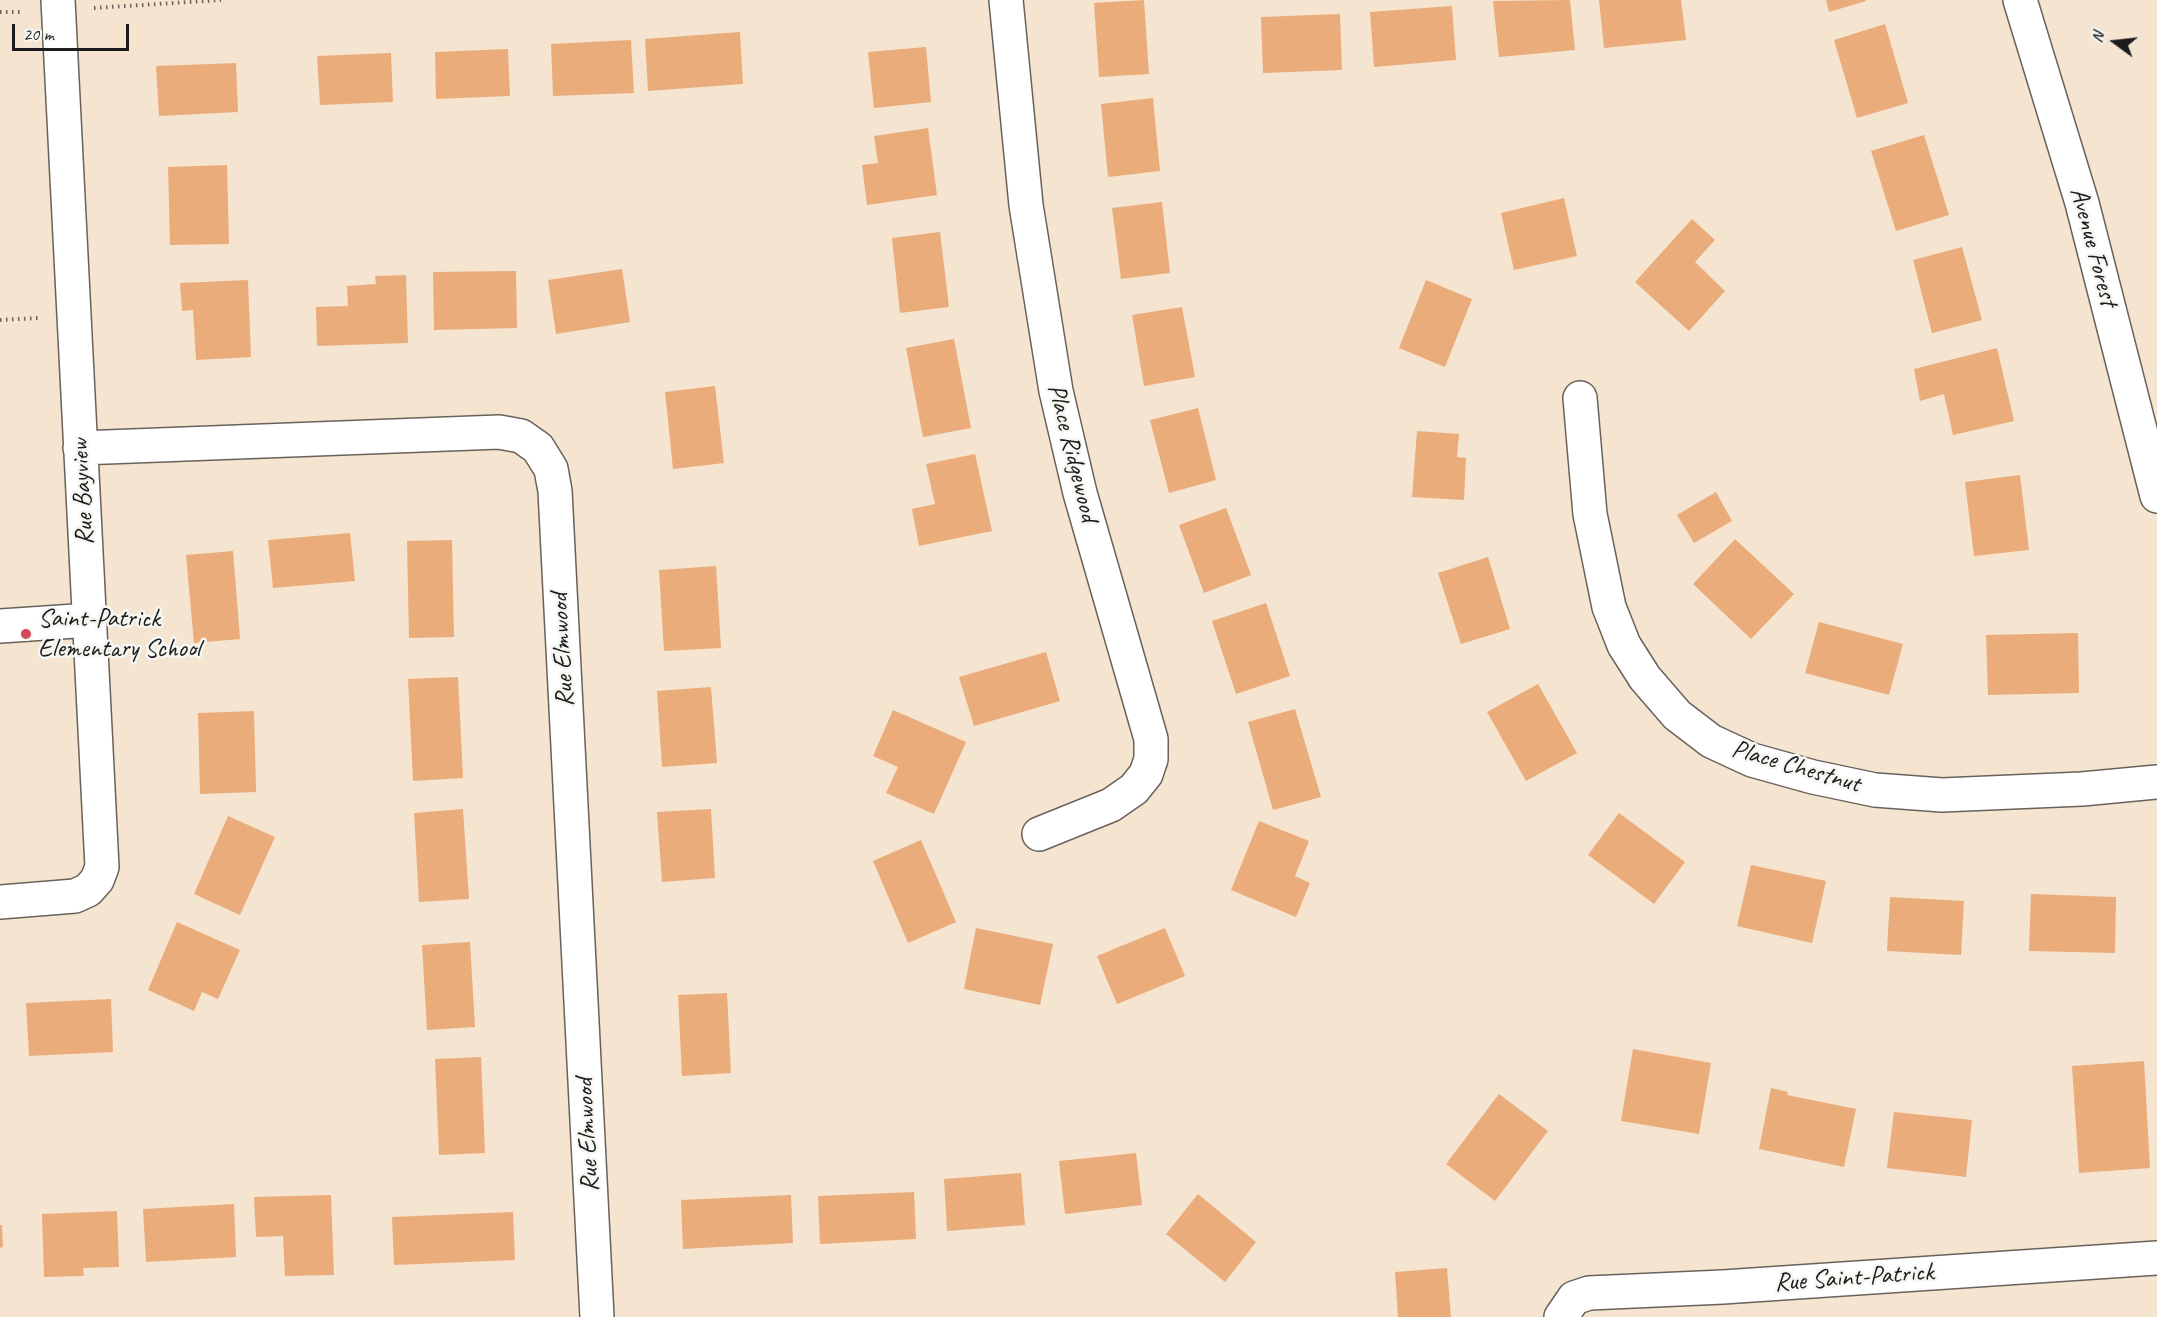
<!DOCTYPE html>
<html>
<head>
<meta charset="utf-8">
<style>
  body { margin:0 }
  #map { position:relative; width:2157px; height:1317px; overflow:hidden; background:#f5e4cf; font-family:Caveat,sans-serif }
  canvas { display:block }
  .north { position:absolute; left:2085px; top:12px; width:60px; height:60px; -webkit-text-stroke:4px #f6f6f2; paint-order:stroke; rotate:285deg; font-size:16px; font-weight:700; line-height:24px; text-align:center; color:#1c1c1c }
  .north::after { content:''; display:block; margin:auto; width:21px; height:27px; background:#1c1c1c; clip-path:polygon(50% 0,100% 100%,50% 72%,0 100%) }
  .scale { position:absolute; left:12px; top:24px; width:117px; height:27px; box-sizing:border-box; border:3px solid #1c1c1c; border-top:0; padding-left:8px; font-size:18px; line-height:21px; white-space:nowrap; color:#1c1c1c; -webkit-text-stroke:4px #f6f6f2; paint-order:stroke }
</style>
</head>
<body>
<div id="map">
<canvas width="2157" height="1317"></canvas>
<div class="north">N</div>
<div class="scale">20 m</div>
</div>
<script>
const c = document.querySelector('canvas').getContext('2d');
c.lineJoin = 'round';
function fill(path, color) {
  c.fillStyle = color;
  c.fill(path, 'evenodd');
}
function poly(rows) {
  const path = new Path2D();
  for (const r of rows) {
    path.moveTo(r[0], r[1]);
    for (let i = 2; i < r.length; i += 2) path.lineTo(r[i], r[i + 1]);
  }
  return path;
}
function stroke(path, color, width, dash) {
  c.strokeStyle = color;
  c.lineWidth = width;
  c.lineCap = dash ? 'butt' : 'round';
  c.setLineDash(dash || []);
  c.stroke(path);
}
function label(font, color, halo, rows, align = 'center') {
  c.font = font + ' Caveat,sans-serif';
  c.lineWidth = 5;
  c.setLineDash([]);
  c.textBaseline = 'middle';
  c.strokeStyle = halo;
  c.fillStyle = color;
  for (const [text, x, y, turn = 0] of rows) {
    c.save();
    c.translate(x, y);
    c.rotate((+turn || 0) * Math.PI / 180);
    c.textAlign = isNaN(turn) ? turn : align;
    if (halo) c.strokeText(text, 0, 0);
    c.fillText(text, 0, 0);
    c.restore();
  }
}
const building = poly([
  [1144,0,1149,74,1099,77,1094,3],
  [1570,0,1575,50,1499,57,1493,1],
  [1599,0,1681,0,1686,40,1604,48],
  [1826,0,1865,0,1866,1,1829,12],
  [1452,6,1456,60,1374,67,1370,12],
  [1340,14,1342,70,1263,73,1261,17],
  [1885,24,1908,103,1857,118,1834,40],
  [740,32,743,84,648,91,645,39],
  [631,40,634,93,553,96,551,44],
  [926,47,931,102,874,108,868,52],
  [508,49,510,96,436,99,435,52],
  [391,53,393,102,320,105,317,56],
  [236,63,238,112,159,116,156,66],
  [1153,98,1160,171,1108,177,1101,104],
  [928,128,937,195,867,205,862,165,878,163,874,136],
  [1924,135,1949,215,1896,231,1871,151],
  [227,165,229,244,170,245,168,167],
  [1564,198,1577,256,1514,270,1501,213],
  [1162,202,1170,273,1121,279,1112,208],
  [1692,219,1715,240,1695,262,1725,291,1689,331,1635,282],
  [940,232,949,307,900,313,892,238],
  [1962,247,1982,320,1932,333,1913,260],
  [622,269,630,322,556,334,548,280],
  [516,271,517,328,434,330,433,272],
  [406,275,408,343,317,346,316,307,348,306,347,286,376,284,375,276],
  [248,280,251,357,196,360,193,310,182,311,180,283],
  [1426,280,1472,299,1445,367,1399,348],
  [1182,307,1195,377,1144,386,1132,315],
  [954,339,971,428,923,437,906,348],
  [1997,348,2014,421,1953,435,1944,394,1920,401,1914,369],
  [715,386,724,463,673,469,665,392],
  [1198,408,1216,480,1169,493,1150,420],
  [1417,431,1459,434,1457,457,1466,458,1464,500,1412,497],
  [975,454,992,531,919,546,912,509,935,504,926,464],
  [2020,475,2029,550,1974,556,1965,482],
  [1716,492,1732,521,1694,543,1677,515],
  [1226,508,1251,575,1204,593,1179,525],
  [350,533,355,581,273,588,268,540],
  [1735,539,1794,594,1751,639,1693,584],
  [452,540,454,637,409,638,407,541],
  [233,551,240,639,194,643,186,555],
  [1488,557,1510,629,1461,644,1438,573],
  [716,566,721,648,664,651,659,570],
  [1266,603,1290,676,1236,694,1212,621],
  [1819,622,1903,644,1889,695,1805,673],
  [2078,633,2079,693,1988,695,1986,635],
  [1046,652,1060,701,974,726,959,677],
  [458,677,463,778,413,781,408,679],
  [1538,684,1577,753,1526,781,1487,712],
  [711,687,717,763,662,767,657,691],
  [1295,709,1321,797,1273,810,1248,722],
  [893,710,966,742,934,814,886,793,898,767,873,756],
  [254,711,256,792,200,794,198,713],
  [463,809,469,899,419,902,414,813],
  [711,809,715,878,662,882,657,812],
  [1619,813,1685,862,1654,904,1588,855],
  [228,816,275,837,240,915,194,894],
  [1259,821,1309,841,1295,876,1310,883,1296,917,1231,890],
  [921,840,956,922,908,943,873,861],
  [1751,865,1826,881,1812,943,1737,926],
  [2031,894,2116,897,2115,953,2029,951],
  [1890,897,1964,901,1961,955,1887,951],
  [177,922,240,950,218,999,202,992,194,1011,148,990],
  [976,928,1053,944,1040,1005,964,989],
  [1165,928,1185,976,1117,1004,1097,956],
  [470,942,475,1027,427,1030,422,945],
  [727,993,731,1073,682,1076,678,995],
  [111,999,113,1052,29,1056,26,1003],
  [1633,1049,1711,1063,1699,1134,1621,1121],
  [481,1057,485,1153,439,1155,435,1059],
  [2144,1061,2150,1168,2079,1173,2072,1066],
  [1771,1088,1788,1092,1787,1095,1856,1109,1844,1167,1759,1149],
  [1499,1094,1548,1131,1495,1201,1446,1164],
  [1894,1112,1972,1120,1966,1177,1887,1168],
  [1136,1153,1142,1205,1065,1214,1059,1161],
  [1021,1173,1025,1225,947,1231,944,1179],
  [914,1192,916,1239,820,1244,818,1196],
  [1198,1194,1256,1242,1225,1282,1166,1234],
  [331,1195,334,1275,285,1276,283,1236,256,1237,254,1197],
  [791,1195,793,1243,683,1249,681,1200],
  [234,1204,236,1257,146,1262,143,1209],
  [117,1211,119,1267,83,1268,84,1276,44,1277,42,1214],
  [513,1212,515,1260,394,1265,392,1217],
  [0,1225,2,1225,3,1247,0,1248],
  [1447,1268,1451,1317,1398,1317,1395,1272]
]);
const path = poly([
  [94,8,221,0],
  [0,12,23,12],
  [0,320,38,318]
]);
const minor = poly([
  [1006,0,1026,205,1056,391,1080,493,1151,739,1151,759,1146,774,1134,789,1111,805,1039,834],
  [2020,0,2082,203,2157,496],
  [1580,398,1590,514,1609,607,1624,645,1645,678,1677,715,1711,741,1752,760,1813,777,1875,790,1942,795,2082,789,2157,782],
  [80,448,499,432,521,436,538,448,551,469,555,491,597,1317],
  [0,626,90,620],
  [0,902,75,896,88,890,97,880,102,867,58,0],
  [1561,1317,1574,1298,1589,1293,1723,1287,2157,1258]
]);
const markers = [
  [26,634,6,"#d1495b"]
];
const streetNames = [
  ["Avenue Forest",2093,247,75],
  ["Place Ridgewood",1072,453,76],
  ["Rue Bayview",83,492,-93],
  ["Rue Elmwood",563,650,-93],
  ["Place Chestnut",1796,767,16],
  ["Rue Elmwood",588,1135,-93],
  ["Rue Saint-Patrick",1854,1278,-4]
];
const poiNames = [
  ["Saint-Patrick",38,619],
  ["Elementary School",38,649]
];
fill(building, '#ebac7b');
stroke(minor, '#68625b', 36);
stroke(path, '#68625b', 4, [1.5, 4.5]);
stroke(minor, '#fff', 33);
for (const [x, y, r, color] of markers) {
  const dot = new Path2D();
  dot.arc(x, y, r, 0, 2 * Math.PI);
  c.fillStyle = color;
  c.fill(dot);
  stroke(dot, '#f6f6f2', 2);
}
label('26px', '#1c1c1c', '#f6f6f2', streetNames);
label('26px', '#1c1c1c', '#f6f6f2', poiNames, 'left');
</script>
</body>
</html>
